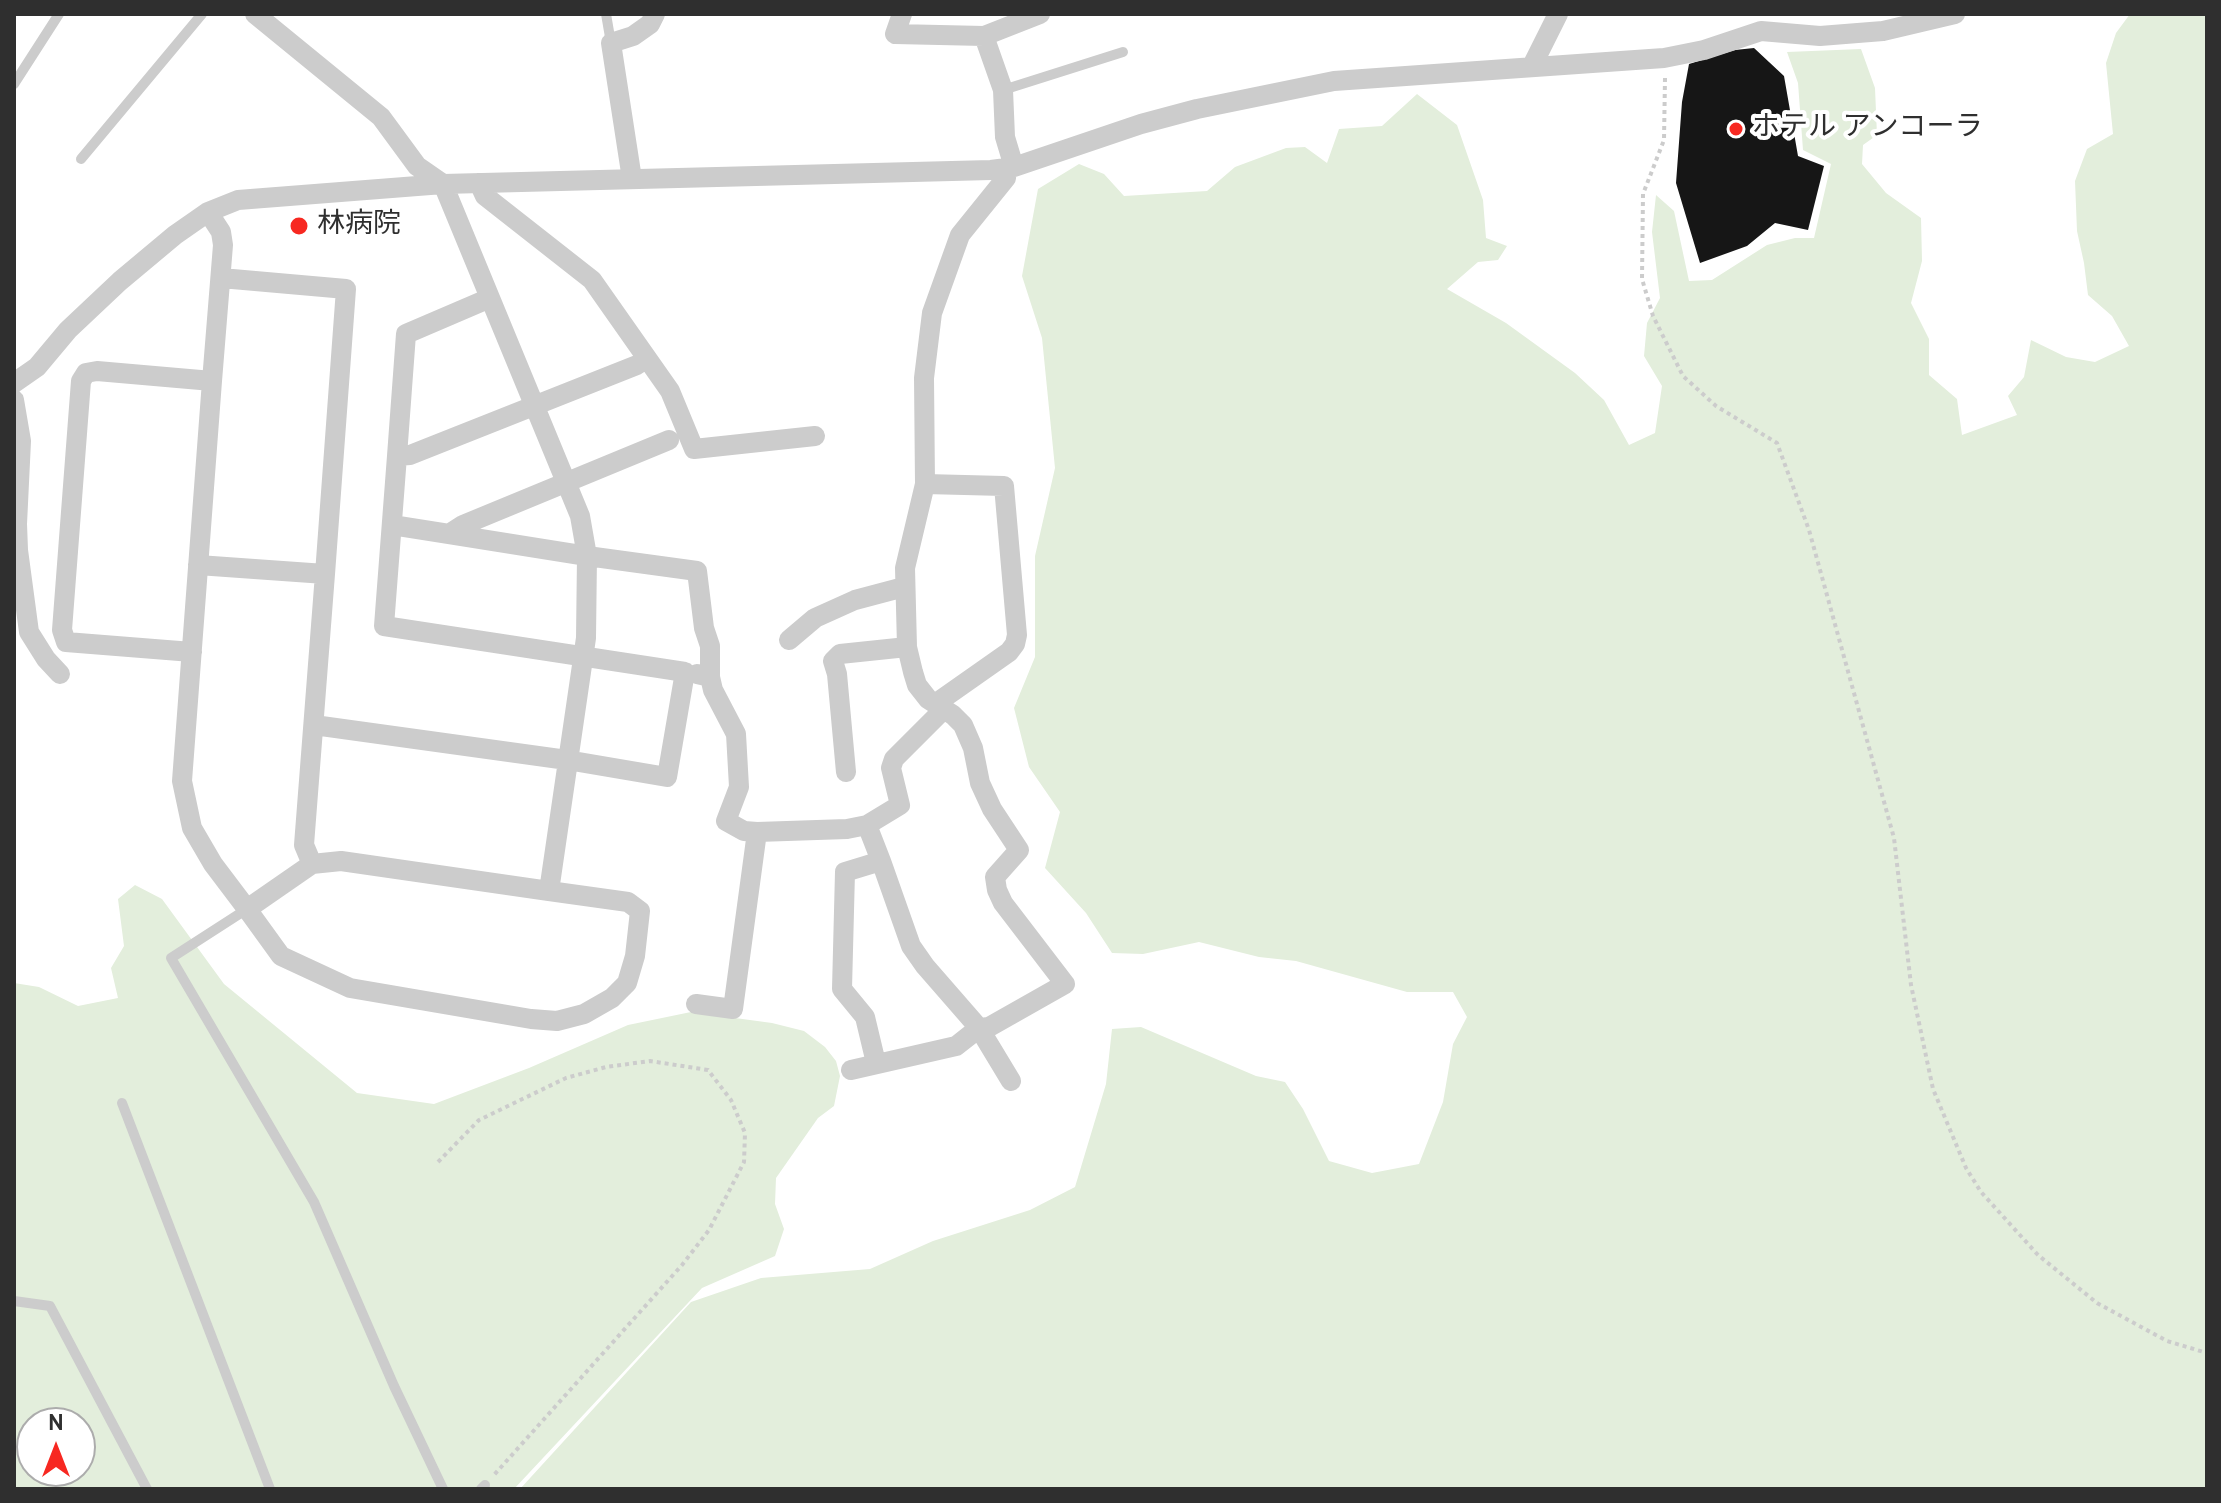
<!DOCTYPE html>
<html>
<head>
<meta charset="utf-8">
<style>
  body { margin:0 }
  #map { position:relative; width:2221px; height:1503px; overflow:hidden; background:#fff; font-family:Overpass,sans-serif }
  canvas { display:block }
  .frame { position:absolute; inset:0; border:16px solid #2f2f2f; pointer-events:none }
  .north { position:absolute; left:16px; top:1407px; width:80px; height:80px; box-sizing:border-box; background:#fff; border:2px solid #acacac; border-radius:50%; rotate:0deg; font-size:22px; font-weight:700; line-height:32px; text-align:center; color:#2f2f2f }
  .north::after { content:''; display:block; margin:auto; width:28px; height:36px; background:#f72821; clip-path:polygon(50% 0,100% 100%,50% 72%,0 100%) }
</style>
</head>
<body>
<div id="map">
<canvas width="2221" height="1503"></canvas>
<div class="frame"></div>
<div class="north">N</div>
</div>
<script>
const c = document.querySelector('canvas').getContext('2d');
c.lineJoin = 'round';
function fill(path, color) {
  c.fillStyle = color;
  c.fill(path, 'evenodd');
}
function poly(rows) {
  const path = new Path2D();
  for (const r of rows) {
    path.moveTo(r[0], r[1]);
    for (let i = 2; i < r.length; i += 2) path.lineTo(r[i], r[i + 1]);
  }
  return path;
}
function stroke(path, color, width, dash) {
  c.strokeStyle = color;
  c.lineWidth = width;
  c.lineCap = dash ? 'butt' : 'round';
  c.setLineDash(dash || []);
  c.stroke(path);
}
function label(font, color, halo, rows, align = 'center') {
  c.font = font + ' Overpass,"Noto Sans JP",sans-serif';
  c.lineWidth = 8;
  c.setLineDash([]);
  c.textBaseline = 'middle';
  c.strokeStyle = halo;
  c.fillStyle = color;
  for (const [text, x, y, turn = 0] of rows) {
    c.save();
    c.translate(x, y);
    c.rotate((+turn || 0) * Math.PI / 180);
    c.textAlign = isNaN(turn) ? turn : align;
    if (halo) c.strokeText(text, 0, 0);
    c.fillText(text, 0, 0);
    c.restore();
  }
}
const green = poly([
  [2130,14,2207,14,2207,1489,520,1489,691,1302,761,1278,870,1269,933,1241,1030,1210,1075,1187,1106,1084,1112,1029,1141,1027,1256,1076,1285,1082,1303,1109,1329,1161,1372,1173,1419,1164,1443,1102,1453,1044,1467,1017,1453,992,1407,992,1296,961,1259,957,1199,942,1143,954,1112,953,1086,913,1045,868,1060,812,1029,767,1014,708,1035,657,1035,556,1055,468,1042,338,1022,276,1038,189,1079,164,1104,174,1124,196,1207,191,1235,167,1286,148,1305,147,1327,163,1339,129,1382,126,1417,94,1457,125,1483,200,1486,238,1507,246,1498,260,1478,262,1447,289,1506,323,1575,373,1604,400,1629,445,1655,433,1662,386,1644,356,1647,323,1660,298,1652,232,1656,195,1674,211,1689,281,1712,280,1767,245,1795,238,1814,238,1831,164,1803,150,1798,83,1787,52,1861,49,1875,88,1877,135,1863,145,1862,164,1886,193,1921,218,1922,261,1911,303,1929,339,1929,375,1957,399,1962,435,2017,415,2008,396,2024,377,2031,340,2066,357,2095,362,2129,346,2112,316,2088,295,2084,263,2077,231,2075,181,2087,149,2113,134,2106,63,2116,33],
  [135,885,162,899,224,984,357,1093,434,1104,529,1068,628,1025,691,1012,772,1023,804,1031,825,1047,836,1061,840,1076,834,1106,818,1118,776,1178,775,1204,784,1229,775,1256,702,1288,514,1489,14,1489,14,983,39,987,78,1006,118,998,111,968,124,946,118,899],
  [32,1423,80,1423,80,1471,32,1471]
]);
const building = poly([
  [1754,48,1784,76,1798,156,1824,166,1808,230,1775,223,1747,246,1700,263,1676,183,1682,102,1689,64,1735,50]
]);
const path = poly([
  [1665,78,1664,140,1643,194,1642,279,1653,316,1683,376,1716,406,1777,443,1809,530,1894,838,1911,985,1933,1089,1966,1168,1981,1192,2038,1255,2097,1303,2167,1341,2207,1353],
  [438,1162,479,1120,566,1078,606,1067,650,1061,708,1070,731,1100,745,1133,744,1162,709,1230,682,1265,494,1475]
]);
const service = poly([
  [606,14,611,43],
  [14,84,59,14],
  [1003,90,1123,52],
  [81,159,202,14],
  [247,909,171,958,314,1202,394,1386,443,1489],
  [122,1103,270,1489],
  [14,1301,50,1306,147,1489],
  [481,1489,485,1485]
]);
const minor = poly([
  [255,14,381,117,417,166,443,184,580,516,587,556,449,534],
  [902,14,895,34,984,36,1040,14],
  [984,36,1003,90,1005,137,1014,167],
  [1532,66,1558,14],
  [632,179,611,43,633,36,650,24,655,14],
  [479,183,485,196,592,280,670,391,694,449,815,436],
  [490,298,406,334,397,456,410,455,637,365],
  [212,381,182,781,192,828,213,864,247,909,312,864],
  [14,383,37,367,68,330,120,281,175,235,208,212,238,200,443,184,991,170,1014,167,1141,124,1197,109,1334,81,1664,58,1704,50,1761,31,1820,36,1883,31,1955,14],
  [14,400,21,441,17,524,18,550,29,632,46,659,60,674],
  [392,525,449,534,463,525,669,440],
  [198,565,325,574,346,289,221,278],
  [325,574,304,845,312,864,341,861,549,891],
  [789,640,815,618,855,600,904,587],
  [192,652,66,642,62,630,81,381,86,373,97,371,212,381,223,245,221,232,208,212],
  [697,674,710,677,713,690,736,734,739,787,726,821,744,831,757,832],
  [935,704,1009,652,1015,644,1017,635,1004,486,925,484,924,378,932,313,960,235,1006,178,1007,168],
  [314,725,567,760,667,777,685,672,384,626,397,456],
  [846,772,837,674,833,661,840,654,907,647],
  [867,825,900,805,891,768,894,759,943,710],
  [881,861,911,946,925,966,979,1028,1011,1081],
  [247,909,281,956,350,988,531,1019,557,1021,584,1014,612,998,627,983,635,956,640,911,628,902,549,891,586,638,587,556,697,571,704,628,710,646,710,677],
  [696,1004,733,1009,757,832,847,829,867,825,881,861,845,872,842,989,865,1017,876,1063],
  [851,1070,956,1046,979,1028,989,1027,1065,984,1003,903,997,890,995,877,1019,850,992,809,980,783,973,748,963,725,953,715,928,699,917,685,913,672,907,647,905,568,925,484]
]);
const markers = [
  [1736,129,8,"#f72821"],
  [299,226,10,"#f72821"]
];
const poiNames = [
  ["ホテル アンコーラ",1752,129],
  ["林病院",317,226]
];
fill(green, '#e3eedc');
fill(building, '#161616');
stroke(path, '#ccc', 4, [4, 4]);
stroke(service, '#ccc', 10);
stroke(minor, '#ccc', 20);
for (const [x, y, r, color] of markers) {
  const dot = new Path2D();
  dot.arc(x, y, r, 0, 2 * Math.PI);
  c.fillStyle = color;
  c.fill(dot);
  stroke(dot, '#fff', 3);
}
label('28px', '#2f2f2f', '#fff', poiNames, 'left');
</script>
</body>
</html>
